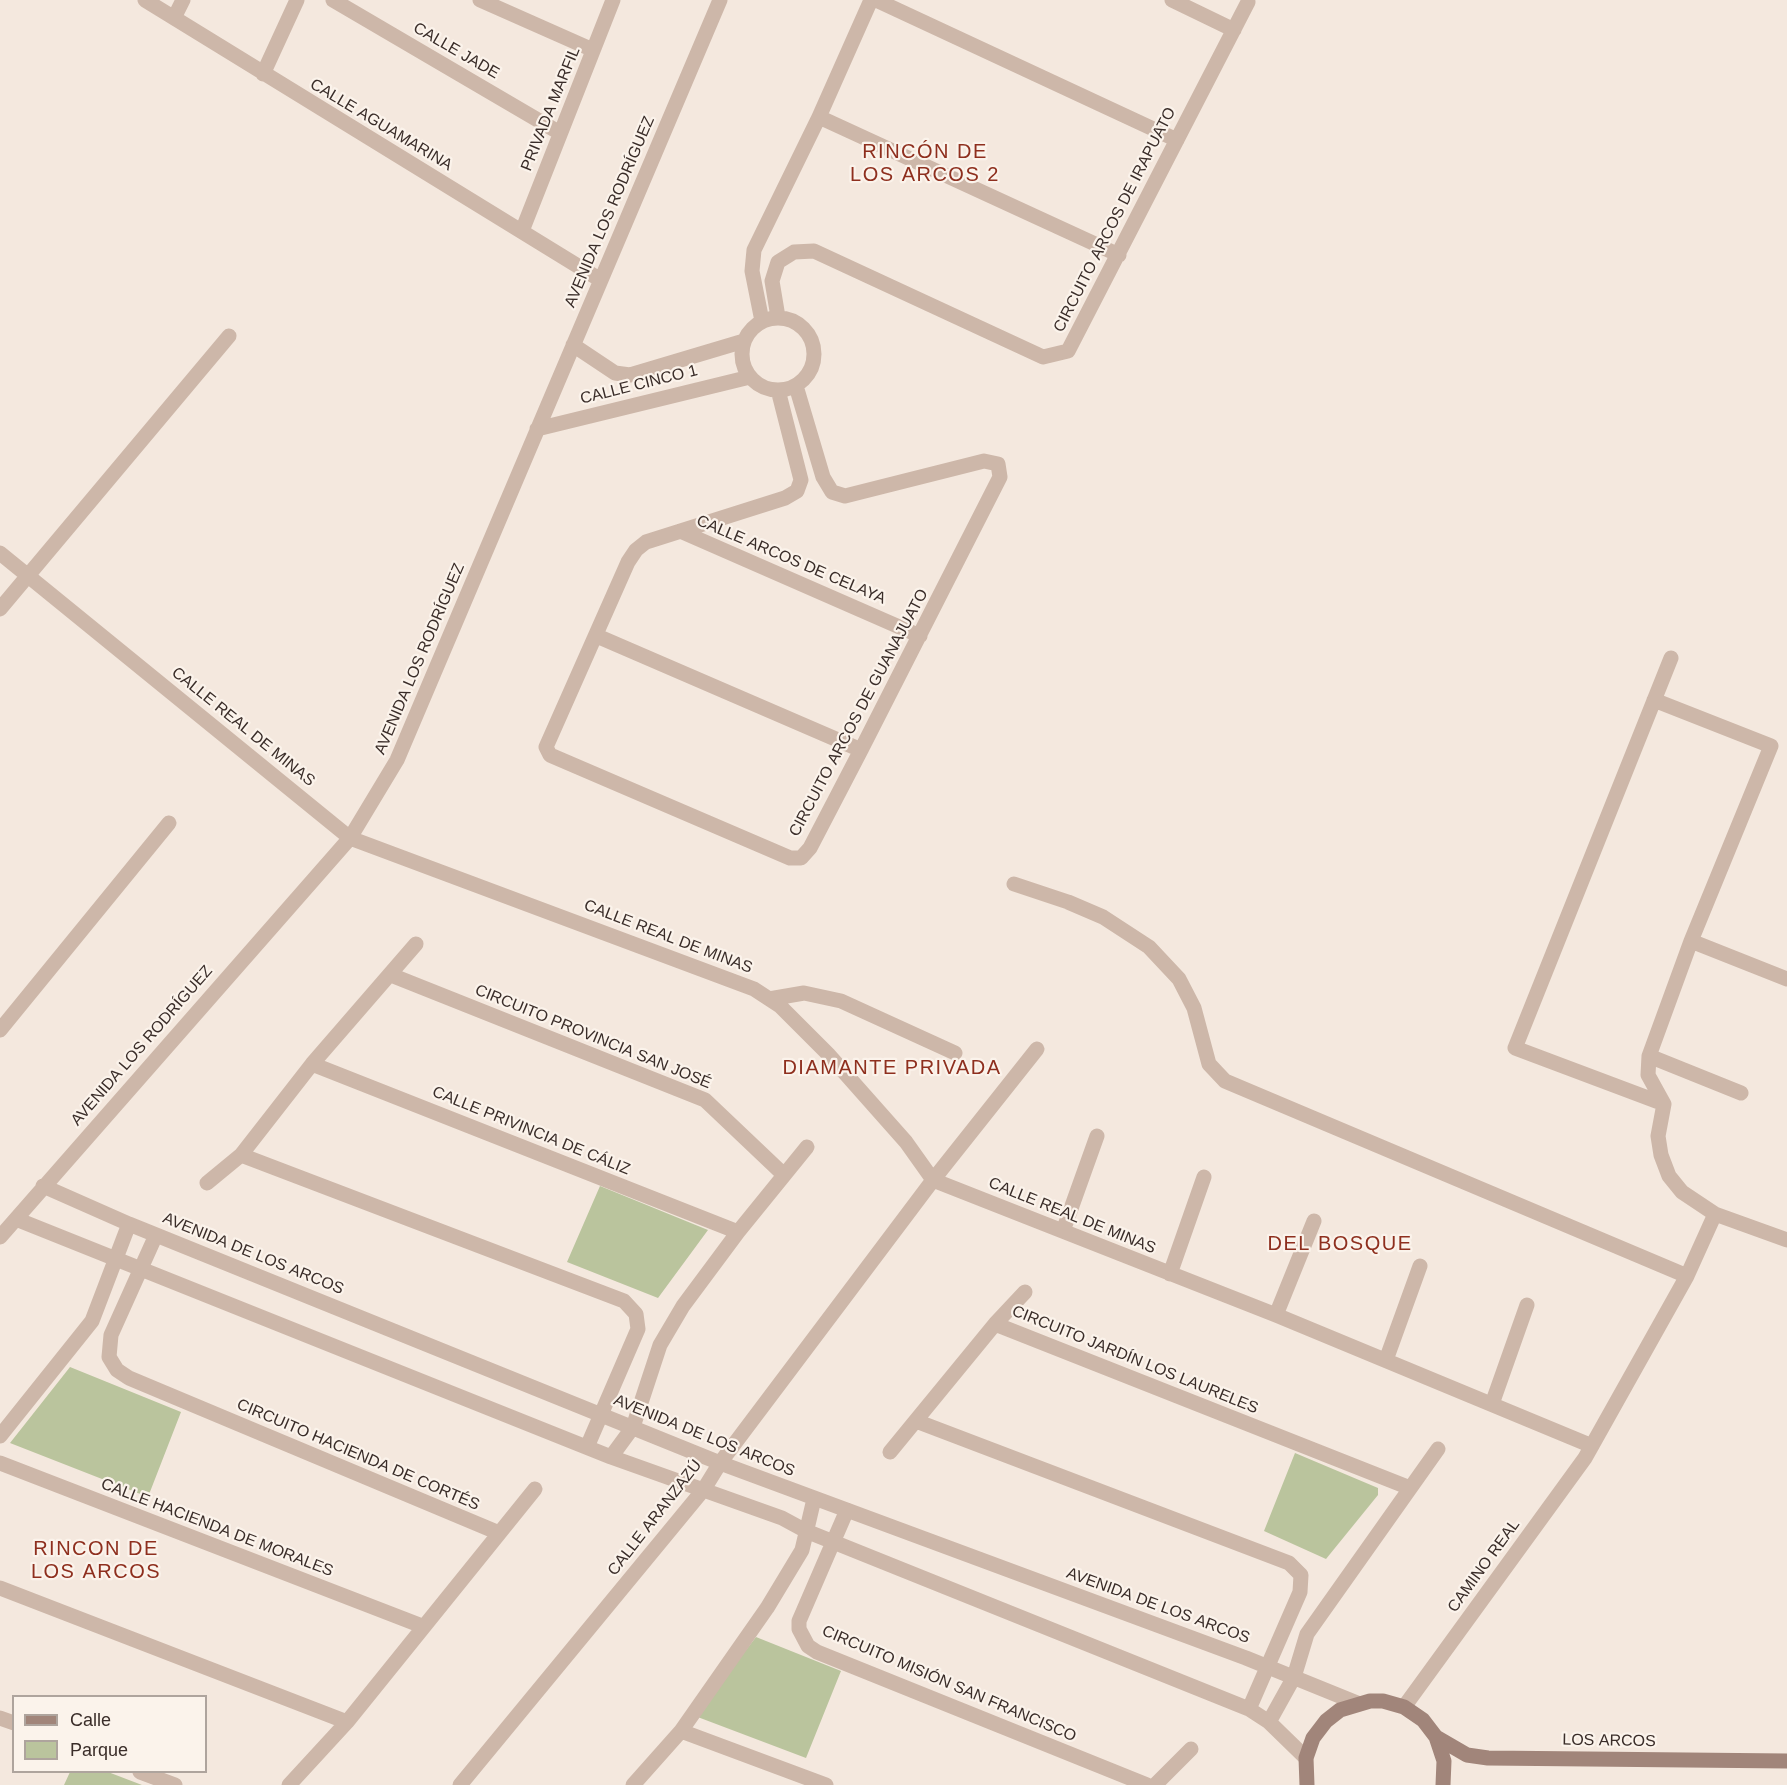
<!DOCTYPE html>
<html>
<head>
<meta charset="utf-8">
<style>
  body { margin:0 }
  #map { position:relative; width:1787px; height:1785px; overflow:hidden; background:#f4e8de; font-family:Arial,sans-serif }
  canvas { display:block }
  .legend { position:absolute; left:12px; top:1695px; width:195px; height:78px; box-sizing:border-box; background:#fbf3eb; border:2px solid #aea49d; margin:0; padding:8px 10px; list-style:none; font-size:18px; color:#3a2d29 }
  .legend li { display:flex; align-items:center; gap:12px; height:30px }
  .legend b { width:30px; border:2px solid #aea49d }
</style>
</head>
<body>
<div id="map">
<canvas width="1787" height="1785"></canvas>
<ul class="legend">
<li><b style="height:8px;background:#a1857a"></b>Calle</li>
<li><b style="height:16px;background:#bac49d"></b>Parque</li>
</ul>
</div>
<script>
const c = document.querySelector('canvas').getContext('2d');
c.lineJoin = 'round';
function fill(path, color) {
  c.fillStyle = color;
  c.fill(path, 'evenodd');
}
function poly(rows) {
  const path = new Path2D();
  for (const r of rows) {
    if (r.length === 3) {
      path.moveTo(r[0] + r[2], r[1]);
      path.arc(r[0], r[1], r[2], 0, 2 * Math.PI);
      continue;
    }
    path.moveTo(r[0], r[1]);
    for (let i = 2; i < r.length; i += 2) path.lineTo(r[i], r[i + 1]);
  }
  return path;
}
function stroke(path, color, width, dash) {
  c.strokeStyle = color;
  c.lineWidth = width;
  c.lineCap = dash ? 'butt' : 'round';
  c.setLineDash(dash || []);
  c.stroke(path);
}
function label(font, color, halo, rows, align = 'center') {
  c.font = font + ' Arial,sans-serif';
  c.lineWidth = 4.5;
  c.setLineDash([]);
  c.textBaseline = 'middle';
  c.strokeStyle = halo;
  c.fillStyle = color;
  for (const [text, x, y, turn = 0] of rows) {
    c.save();
    c.translate(x, y);
    c.rotate((+turn || 0) * Math.PI / 180);
    c.textAlign = isNaN(turn) ? turn : align;
    if (halo) c.strokeText(text, 0, 0);
    c.fillText(text, 0, 0);
    c.restore();
  }
}
const green = poly([
  [600,1186,708,1230,658,1298,567,1262],
  [70,1367,181,1412,148,1497,10,1443],
  [1295,1453,1378,1488,1378,1495,1326,1559,1264,1531],
  [756,1637,841,1671,806,1758,695,1716],
  [70,1772,108,1772,142,1785,64,1785]
]);
const street = poly([
  [145,0,599,279],
  [333,0,560,133],
  [480,0,593,50],
  [876,0,1177,140],
  [1172,0,1234,30],
  [174,18,183,0],
  [263,74,297,0],
  [819,117,1119,255],
  [522,231,613,0],
  [778,317,772,281,778,262,794,252,814,251,1043,357,1068,351,1248,2],
  [778,354,36],
  [762,321,752,271,754,250,819,117,871,0],
  [573,345,615,373,630,375,744,341],
  [778,390,801,480,797,491,785,498,646,542,636,550,628,562,546,747,550,755,790,858,801,858,810,848,861,750,1000,477,998,464,984,461,845,496,832,492,823,477,796,386],
  [537,429,750,377],
  [680,531,920,636],
  [0,553,350,838,754,989,780,1006,828,1054,906,1142,933,1180,1276,1315,1592,1446],
  [0,609,229,336],
  [597,636,861,750],
  [1654,700,1771,746,1691,941,1649,1056,1648,1075,1664,1104,1658,1136,1661,1155,1669,1176,1682,1192,1715,1214,1787,1240],
  [1014,884,1068,902,1103,917,1149,947,1179,979,1194,1008,1209,1064,1225,1081,1687,1276],
  [1691,941,1787,979],
  [391,975,705,1100,784,1175],
  [769,999,804,993,841,1001,955,1053],
  [0,1030,169,823],
  [1649,1056,1741,1093],
  [312,1064,738,1232],
  [1664,1104,1515,1048,1671,658],
  [241,1155,624,1301,636,1314,638,1329,587,1447],
  [207,1183,241,1155,312,1064,416,944],
  [43,1186,129,1224,720,1463,1246,1658,1357,1703],
  [16,1219,611,1457,782,1518,806,1531,1249,1709,1269,1722,1306,1758],
  [1063,1231,1097,1136],
  [156,1235,111,1335,109,1357,117,1370,129,1378,499,1533],
  [0,1237,350,838,397,760,720,0],
  [1170,1274,1204,1177],
  [1276,1315,1314,1221],
  [995,1324,1410,1488],
  [1386,1360,1420,1266],
  [1492,1404,1527,1305],
  [916,1421,1289,1563,1301,1575,1300,1592,1249,1709],
  [0,1436,92,1321,129,1224],
  [890,1452,995,1324,1025,1292],
  [611,1457,633,1427,660,1345,683,1306,738,1232,807,1147],
  [0,1463,422,1626],
  [847,1510,799,1621,799,1629,808,1646,817,1652,1147,1785],
  [0,1588,347,1722],
  [1404,1707,1585,1458,1687,1276,1715,1214],
  [0,1718,14,1723],
  [1269,1722,1294,1677,1307,1634,1438,1449],
  [681,1731,826,1785],
  [140,1772,175,1785],
  [289,1785,347,1722,535,1489],
  [460,1785,704,1489,720,1463,933,1180,1037,1049],
  [633,1785,681,1731,767,1608,802,1550,814,1499],
  [1155,1785,1191,1749]
]);
const secondary = poly([
  [1436,1737,1467,1755,1488,1758,1787,1761],
  [1307,1785,1306,1758,1313,1738,1326,1721,1340,1710,1370,1701,1383,1701,1404,1707,1423,1720,1436,1737,1444,1761,1443,1785]
]);
const streetNames = [
  ["CALLE JADE",456,51,30],
  ["PRIVADA MARFIL",551,109,-68],
  ["CALLE AGUAMARINA",381,125,31],
  ["AVENIDA LOS RODRÍGUEZ",610,212,-67],
  ["CIRCUITO ARCOS DE IRAPUATO",1115,220,-63],
  ["CALLE CINCO 1",639,385,-14],
  ["CALLE ARCOS DE CELAYA",791,560,23],
  ["AVENIDA LOS RODRÍGUEZ",420,659,-67],
  ["CIRCUITO ARCOS DE GUANAJUATO",859,713,-62],
  ["CALLE REAL DE MINAS",243,727,39],
  ["CALLE REAL DE MINAS",668,937,21],
  ["CIRCUITO PROVINCIA SAN JOSÉ",593,1037,22],
  ["AVENIDA LOS RODRÍGUEZ",142,1046,-49],
  ["CALLE PRIVINCIA DE CÁLIZ",531,1131,22],
  ["CALLE REAL DE MINAS",1072,1216,22],
  ["AVENIDA DE LOS ARCOS",253,1254,22],
  ["CIRCUITO JARDÍN LOS LAURELES",1135,1360,22],
  ["AVENIDA DE LOS ARCOS",704,1436,22],
  ["CIRCUITO HACIENDA DE CORTÉS",358,1455,23],
  ["CALLE ARANZAZÚ",655,1518,-52],
  ["CALLE HACIENDA DE MORALES",217,1528,21],
  ["CAMINO REAL",1484,1566,-54],
  ["AVENIDA DE LOS ARCOS",1158,1606,20],
  ["CIRCUITO MISIÓN SAN FRANCISCO",949,1684,23],
  ["LOS ARCOS",1609,1741,1]
];
const quarterNames = [
  ["RINCÓN DE",925,152],
  ["LOS ARCOS 2",925,175],
  ["DIAMANTE PRIVADA",892,1068],
  ["DEL BOSQUE",1340,1244],
  ["RINCON DE",96,1549],
  ["LOS ARCOS",96,1572]
];
fill(green, '#bac49d');
stroke(street, '#cdb7a9', 15);
stroke(secondary, '#a1857a', 15);
label('16px', '#3a2d29', '#fbf3eb', streetNames);
c.letterSpacing = '1.5px';
label('20px', '#8e2f1e', '#fbf3eb', quarterNames);
c.letterSpacing = '0px';
</script>
</body>
</html>
